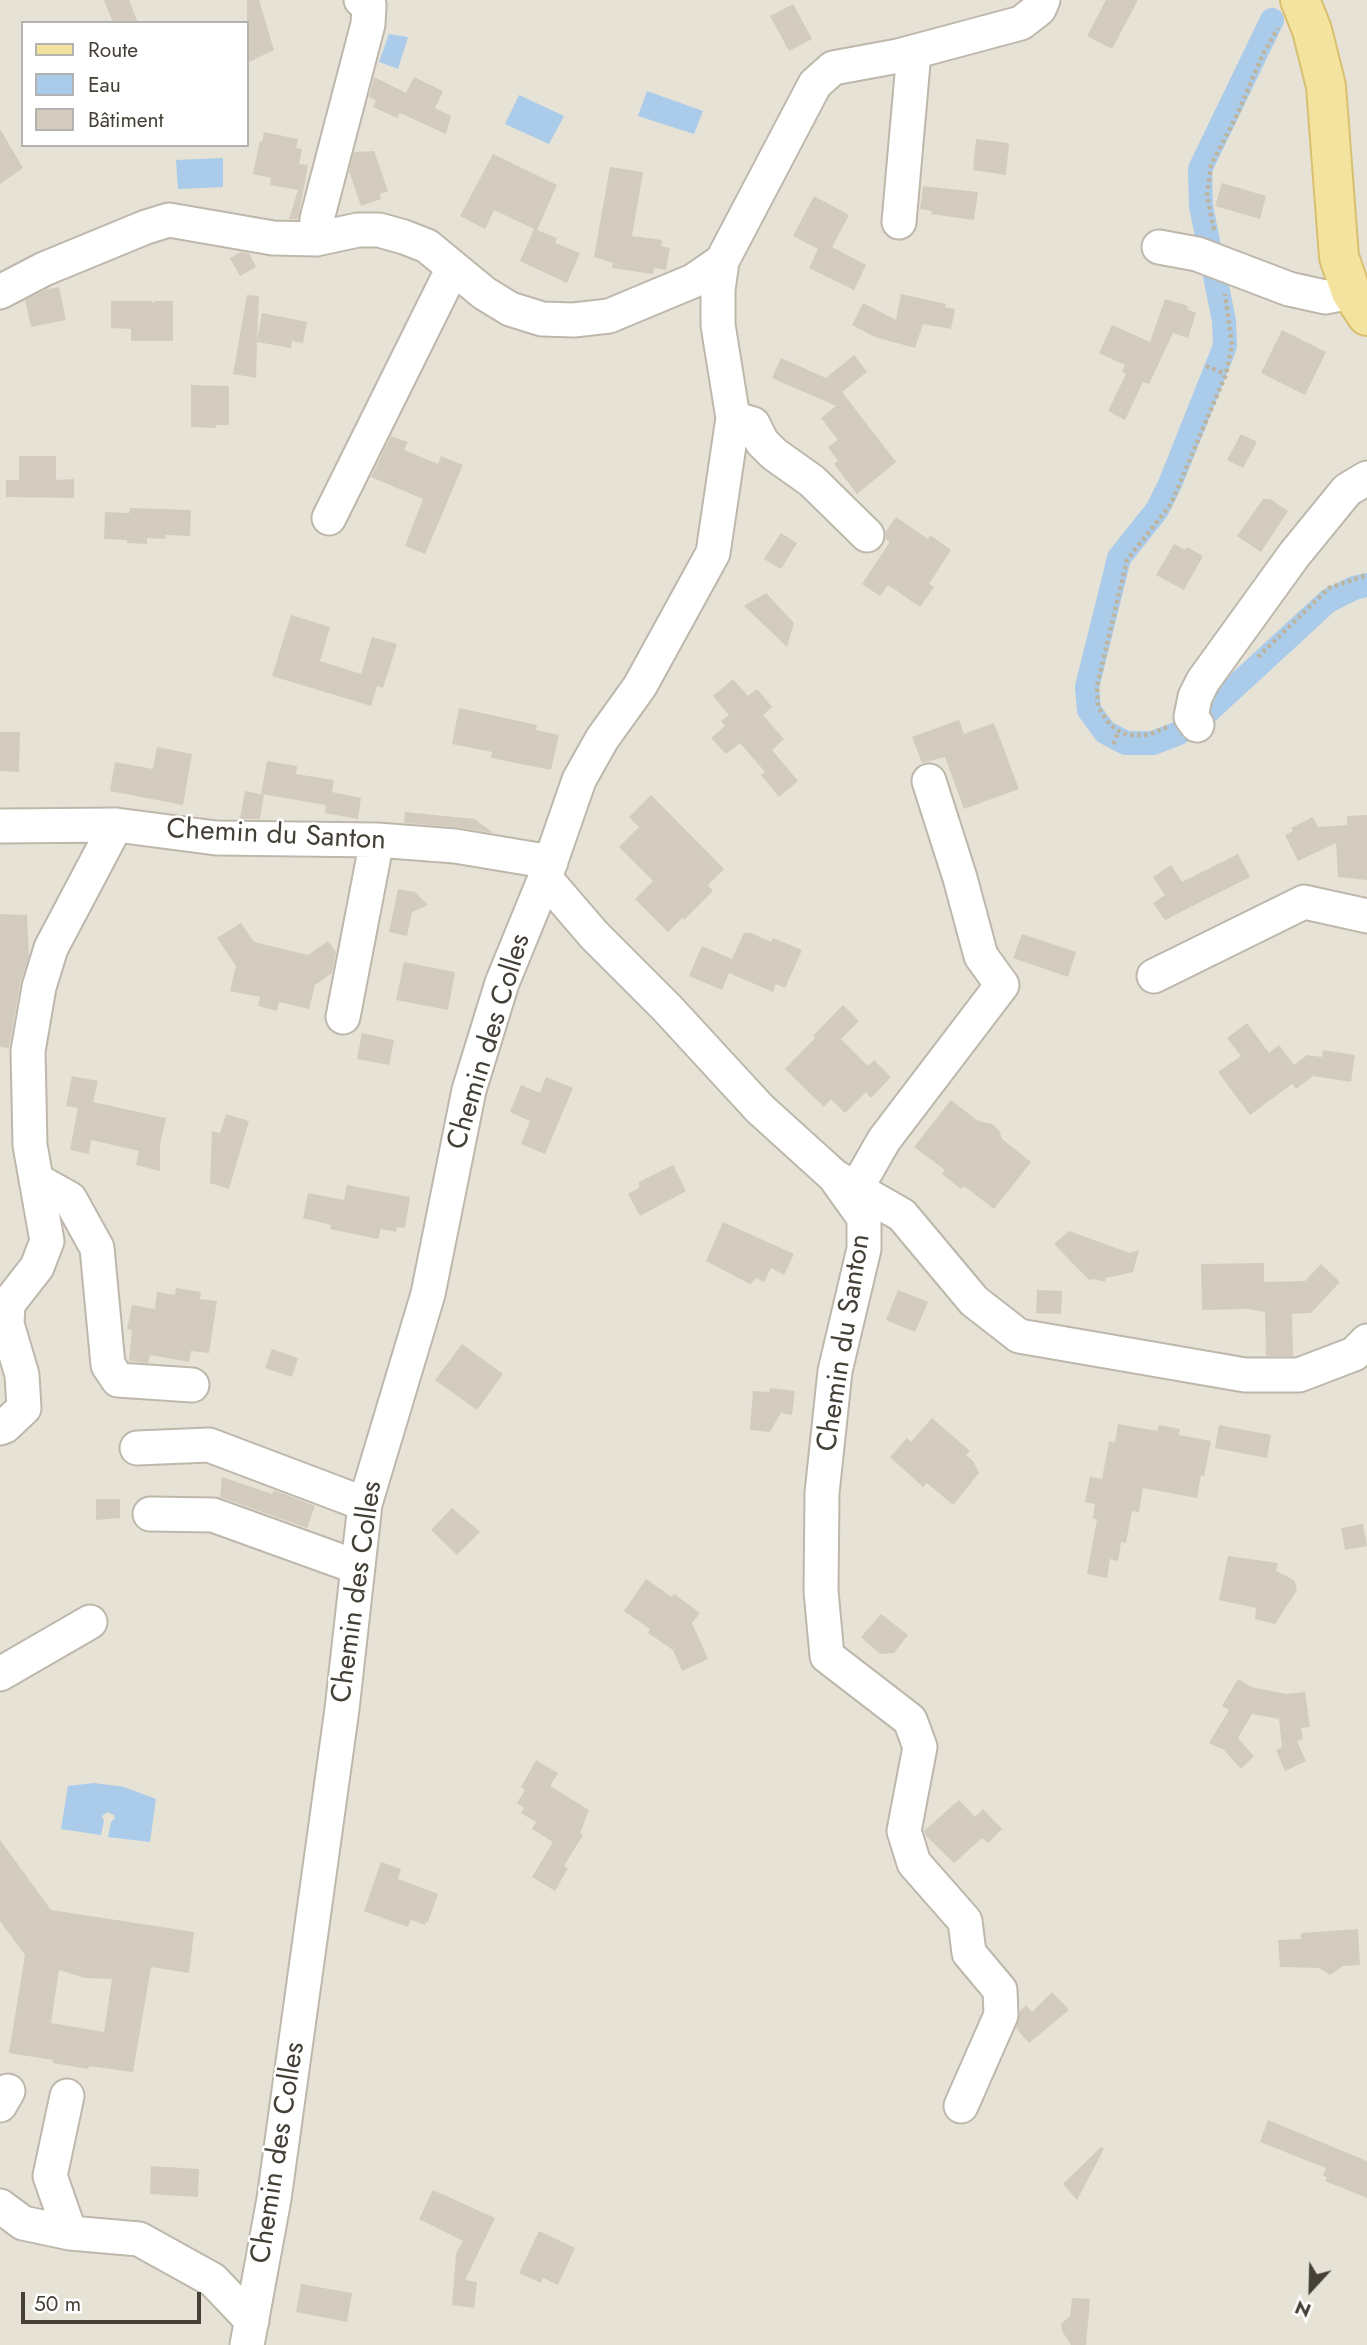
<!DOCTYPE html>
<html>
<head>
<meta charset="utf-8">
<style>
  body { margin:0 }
  #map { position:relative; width:1367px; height:2345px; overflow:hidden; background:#f2f0e8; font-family:Jost,sans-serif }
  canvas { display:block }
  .legend { position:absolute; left:21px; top:21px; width:228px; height:126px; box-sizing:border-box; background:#fff; border:2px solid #b5b3af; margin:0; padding:9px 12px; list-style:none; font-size:21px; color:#454037 }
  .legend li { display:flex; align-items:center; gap:14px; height:35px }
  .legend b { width:35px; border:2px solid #b5b3af }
  .north { position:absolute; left:1276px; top:2254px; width:70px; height:70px; -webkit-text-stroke:5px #fff; paint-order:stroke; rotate:202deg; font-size:19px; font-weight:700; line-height:28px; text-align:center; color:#454037 }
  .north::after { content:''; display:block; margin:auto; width:24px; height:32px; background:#454037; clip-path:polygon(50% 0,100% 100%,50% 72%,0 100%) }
  .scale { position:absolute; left:21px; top:2292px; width:180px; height:32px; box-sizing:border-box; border:4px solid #454037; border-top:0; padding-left:9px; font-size:21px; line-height:24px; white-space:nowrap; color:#454037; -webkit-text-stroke:5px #fff; paint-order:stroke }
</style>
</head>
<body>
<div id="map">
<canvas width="1367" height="2345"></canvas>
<ul class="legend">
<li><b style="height:9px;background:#f4e29f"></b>Route</li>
<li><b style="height:19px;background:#aacbe9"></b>Eau</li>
<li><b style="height:19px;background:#d3ccbe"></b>Bâtiment</li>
</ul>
<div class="north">N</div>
<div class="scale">50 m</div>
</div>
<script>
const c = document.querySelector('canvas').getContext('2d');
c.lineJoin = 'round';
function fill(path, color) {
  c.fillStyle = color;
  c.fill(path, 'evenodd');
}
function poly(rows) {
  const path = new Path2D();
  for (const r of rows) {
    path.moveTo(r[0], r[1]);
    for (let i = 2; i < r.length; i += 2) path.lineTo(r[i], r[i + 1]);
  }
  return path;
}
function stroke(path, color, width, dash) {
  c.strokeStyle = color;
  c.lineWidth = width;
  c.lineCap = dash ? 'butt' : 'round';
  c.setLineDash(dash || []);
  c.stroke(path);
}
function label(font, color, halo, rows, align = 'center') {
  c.font = font + ' Jost,sans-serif';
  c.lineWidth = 5;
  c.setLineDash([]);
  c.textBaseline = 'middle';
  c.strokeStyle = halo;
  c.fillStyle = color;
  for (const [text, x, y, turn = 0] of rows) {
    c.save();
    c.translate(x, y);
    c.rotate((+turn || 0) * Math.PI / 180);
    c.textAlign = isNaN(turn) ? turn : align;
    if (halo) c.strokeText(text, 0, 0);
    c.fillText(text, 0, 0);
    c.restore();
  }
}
const residential = poly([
  [0,0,1367,0,1367,2345,0,2345],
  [23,23,247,23,247,145,23,145]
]);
const water = poly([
  [389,34,408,37,398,69,379,62],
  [647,91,703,111,694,134,638,116],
  [519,95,564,116,549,144,505,124],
  [223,158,223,187,178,189,176,160],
  [94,1783,124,1787,156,1799,150,1842,108,1837,111,1822,115,1818,114,1815,107,1812,102,1816,104,1821,101,1835,61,1829,68,1786]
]);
const canal = poly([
  [1272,20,1200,169,1201,206,1224,321,1225,346,1170,484,1157,510,1119,558,1087,687,1089,710,1105,732,1126,743,1153,743,1179,733,1202,717,1328,601,1354,588,1367,585]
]);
const building = poly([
  [104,0,129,0,138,23,113,23],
  [247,0,259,0,274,50,247,63],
  [1106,0,1138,0,1112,49,1087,36],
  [793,4,812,39,789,51,770,16],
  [374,77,406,93,414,77,443,91,435,108,451,116,446,134,400,113,397,118,373,107,376,100,369,97],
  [0,129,23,168,0,184],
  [264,132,298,139,296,148,302,149,299,164,308,165,298,219,289,219,298,190,270,185,271,178,253,174,260,141,262,142],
  [976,139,1009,143,1006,175,973,170],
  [374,151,388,191,380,194,381,199,361,206,349,171,354,152],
  [493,154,557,185,537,230,557,238,555,243,580,253,567,283,520,261,534,229,494,210,485,229,460,216],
  [610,167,643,172,632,236,662,240,661,246,670,248,666,270,654,268,653,274,612,268,613,263,594,257],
  [1222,183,1266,196,1260,219,1215,206],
  [923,186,978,192,974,220,931,214,932,211,920,209],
  [814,196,849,215,832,247,866,265,854,290,809,268,818,249,793,236],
  [241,252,249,253,256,267,240,276,230,258],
  [59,287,66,320,31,327,25,300,47,289],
  [901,294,946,304,945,307,955,309,951,329,923,324,915,348,875,337,852,325,863,303,896,320],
  [247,295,259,296,257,341,262,313,307,322,303,343,292,341,291,348,257,342,256,378,233,374],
  [1165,299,1188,306,1187,309,1196,313,1188,338,1173,333,1149,384,1143,382,1125,420,1108,411,1126,374,1122,371,1125,365,1099,353,1112,325,1150,342],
  [111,301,153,301,151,304,156,301,173,301,173,341,131,341,131,329,111,328],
  [1282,330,1326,352,1305,395,1261,373],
  [854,355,867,372,842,392,896,462,857,494,834,464,838,461,828,447,838,440,821,418,836,406,772,378,781,358,826,378],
  [191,385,229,386,229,425,216,425,216,428,191,427],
  [1241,434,1257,442,1243,468,1227,460],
  [391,436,408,442,404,450,438,464,441,456,463,465,425,554,405,546,423,499,371,477],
  [19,456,56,456,56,480,74,479,74,498,6,497,6,480,19,480],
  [1263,499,1270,499,1288,511,1261,552,1237,536],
  [130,508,191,510,190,536,166,535,165,539,147,538,147,544,127,543,127,540,104,539,105,512,129,513],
  [896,517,928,539,930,535,951,550,929,584,934,587,920,607,888,585,880,596,862,584,890,542,886,539,886,531],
  [781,533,797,543,781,569,764,559],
  [1174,544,1185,550,1187,547,1203,556,1184,590,1156,575],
  [766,593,794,623,787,647,744,606],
  [291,615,330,627,320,661,361,674,372,637,397,644,383,688,377,686,371,706,272,676],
  [733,679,748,696,757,689,772,707,763,715,784,739,772,750,798,781,779,797,761,775,765,772,740,743,726,754,711,738,725,726,721,721,729,715,713,696],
  [459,708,537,725,536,730,559,735,551,770,491,758,492,752,452,744],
  [959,720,964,734,994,723,1019,789,964,809,945,757,922,763,912,737],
  [0,732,20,732,19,772,0,771],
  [157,747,192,754,183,805,110,791,115,762,153,769],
  [267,761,297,766,296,774,334,780,332,792,361,798,358,819,325,813,326,805,261,794],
  [245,791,264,795,260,819,240,819],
  [651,795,724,869,708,885,713,891,684,920,682,918,668,932,635,899,653,881,619,847,639,827,629,817],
  [405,812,475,819,493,833,456,827,404,823],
  [1367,815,1367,880,1338,877,1336,843,1298,861,1285,835,1293,831,1291,828,1313,817,1318,827,1347,825,1347,816],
  [1238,854,1250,877,1165,920,1153,903,1165,895,1153,877,1171,865,1182,882],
  [398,889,415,892,428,905,412,912,407,936,389,932],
  [0,914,27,915,29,956,20,984,9,1048,0,1047],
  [241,923,254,942,308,955,328,941,336,952,332,973,315,985,309,1009,279,1002,277,1011,258,1006,260,997,230,991,236,966,217,938],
  [744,933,751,933,771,942,773,938,802,950,785,988,776,984,773,992,729,973,722,990,689,976,702,946,732,959],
  [1022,934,1076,952,1068,977,1013,958],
  [404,962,455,972,448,1010,396,1000],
  [843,1005,859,1021,841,1039,868,1066,874,1060,891,1077,871,1098,866,1092,845,1113,831,1099,824,1107,785,1069,815,1038,813,1036],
  [1247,1023,1269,1053,1279,1045,1294,1065,1307,1055,1322,1057,1323,1050,1355,1055,1351,1082,1313,1076,1296,1089,1292,1084,1250,1115,1218,1072,1241,1056,1227,1038],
  [362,1033,394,1040,389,1065,357,1059],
  [72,1076,98,1081,93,1102,166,1118,160,1144,160,1171,136,1165,139,1151,91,1140,89,1154,70,1150,78,1108,66,1106],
  [546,1077,573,1088,545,1154,521,1144,530,1121,510,1112,521,1085,540,1093],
  [951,1100,978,1121,992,1124,999,1130,1002,1139,1031,1162,994,1209,964,1186,961,1189,942,1174,945,1170,914,1147],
  [226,1114,249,1121,229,1189,210,1183,212,1131,220,1133],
  [673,1165,686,1191,640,1216,628,1194,639,1188,639,1182],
  [347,1185,410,1197,405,1228,397,1227,396,1232,381,1229,378,1239,330,1229,331,1225,303,1218,308,1193,344,1200],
  [723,1222,794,1254,784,1275,771,1268,764,1282,756,1278,750,1284,706,1261],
  [1069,1231,1130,1253,1139,1250,1133,1272,1106,1278,1105,1282,1094,1279,1089,1280,1054,1244],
  [1264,1263,1264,1282,1305,1281,1321,1264,1340,1282,1311,1313,1292,1314,1293,1356,1266,1356,1265,1312,1248,1309,1202,1310,1201,1264],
  [176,1288,201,1292,200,1299,217,1301,209,1353,191,1351,189,1362,150,1355,148,1363,129,1361,132,1330,127,1329,132,1305,155,1309,157,1292,175,1295],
  [898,1290,928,1302,915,1332,886,1320],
  [1037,1290,1062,1291,1061,1314,1036,1313],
  [462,1344,503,1374,477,1410,435,1380],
  [272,1349,298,1358,292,1377,265,1368],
  [770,1388,795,1391,792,1415,781,1413,770,1432,750,1430,753,1391,769,1392],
  [932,1418,970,1451,966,1455,973,1461,979,1473,953,1505,927,1483,923,1487,890,1457,907,1438,911,1442],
  [1118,1424,1157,1431,1159,1425,1180,1429,1179,1435,1211,1441,1204,1476,1201,1475,1197,1498,1143,1488,1139,1512,1132,1511,1126,1543,1121,1542,1118,1561,1110,1559,1107,1578,1087,1574,1097,1519,1093,1519,1095,1504,1085,1502,1090,1477,1102,1479,1109,1441,1115,1443],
  [1219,1425,1271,1435,1267,1458,1215,1448],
  [222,1477,272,1494,274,1490,315,1506,307,1528,220,1497],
  [96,1499,120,1499,120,1518,96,1520],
  [452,1508,480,1532,457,1555,431,1530],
  [1363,1524,1367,1546,1345,1550,1341,1528],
  [1228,1556,1278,1563,1276,1571,1294,1580,1297,1590,1275,1624,1255,1619,1256,1608,1219,1600],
  [646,1579,672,1597,674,1594,700,1613,692,1623,708,1659,682,1671,673,1650,648,1633,650,1629,624,1611],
  [881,1614,908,1635,894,1653,880,1654,861,1637],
  [1238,1679,1251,1687,1286,1694,1305,1692,1310,1727,1301,1728,1303,1739,1297,1741,1306,1761,1285,1771,1276,1750,1282,1747,1279,1719,1252,1714,1238,1738,1254,1756,1241,1769,1224,1750,1209,1743,1229,1710,1222,1706],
  [536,1760,558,1773,550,1786,589,1810,580,1833,583,1835,564,1866,568,1868,555,1891,532,1877,553,1842,532,1829,536,1822,521,1813,524,1808,517,1803,525,1790,521,1787],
  [959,1800,975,1817,983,1809,1002,1829,988,1843,982,1838,954,1863,926,1836,924,1831],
  [0,1840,51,1910,194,1932,189,1973,151,1967,133,2072,89,2066,88,2069,53,2063,53,2060,9,2053,25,1955,0,1921],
  [59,1970,85,1978,112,1979,104,2032,51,2023],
  [381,1862,401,1869,398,1879,438,1894,428,1922,426,1921,425,1925,411,1920,408,1927,364,1911],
  [1358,1929,1360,1965,1343,1966,1330,1975,1319,1968,1280,1967,1278,1940,1301,1939,1301,1933],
  [1052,1992,1069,2010,1029,2043,1016,2028,1020,2011,1026,2005,1032,2012],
  [1268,2120,1367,2161,1367,2198,1325,2181,1327,2177,1323,2176,1326,2168,1260,2142],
  [1101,2147,1104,2149,1077,2200,1063,2184],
  [151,2166,199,2169,198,2197,150,2194],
  [433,2190,495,2218,465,2280,477,2282,474,2308,452,2305,456,2254,463,2241,419,2219],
  [539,2231,575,2248,558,2285,543,2278,541,2283,519,2273],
  [301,2284,352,2293,347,2322,296,2312],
  [1072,2298,1090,2299,1086,2345,1071,2345,1062,2331,1061,2324,1070,2316]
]);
const path = poly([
  [1214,230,1207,196,1211,165,1237,115,1263,54,1278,28],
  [1206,366,1226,374],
  [1258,657,1329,588,1367,575],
  [1167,727,1148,735,1127,735,1119,731,1110,725,1098,707,1097,686,1127,560,1171,504,1226,374,1232,345,1225,294],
  [1113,744,1119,731]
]);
const minor = poly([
  [899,222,914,52],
  [316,239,317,219,368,24,369,5,361,0],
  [1159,247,1197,254,1289,289,1325,297,1351,292],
  [0,292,44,269,146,227,169,220,273,238,316,239,358,230,379,230,404,237,427,246,484,293,510,309,542,319,574,320,609,316,693,281,722,261],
  [733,418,753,424,762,442,774,454,812,481,867,535],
  [329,518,453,268],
  [1197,725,1191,717,1195,697,1203,681,1294,555,1347,490,1367,478],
  [0,826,116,825,216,838,377,840,455,846,551,862],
  [545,878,594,935,667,1008,760,1109,834,1176,902,1215,974,1301,1019,1336,1245,1375,1299,1375,1354,1354,1367,1341],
  [1154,976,1304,902,1367,916],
  [343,1017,377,840],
  [834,1176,864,1218,864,1249,835,1371,822,1493,821,1591,827,1656,910,1720,920,1747,904,1831,914,1863,965,1921,969,1953,1000,1990,1001,2015,961,2106],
  [36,1180,70,1199,97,1248,108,1365,118,1380,192,1385],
  [856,1189,884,1140,1002,985,981,956,960,878,929,781],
  [0,1428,5,1426,24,1408,22,1375,7,1324,8,1304,37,1267,47,1241,30,1145,28,1051,39,987,51,948,116,825],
  [137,1448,209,1445,365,1504],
  [150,1514,213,1515,357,1567],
  [0,1674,90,1622],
  [67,2096,50,2176,70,2233],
  [0,2105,8,2091],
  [0,2206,23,2223,70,2233,139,2239,213,2280,252,2321],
  [247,2345,274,2199,342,1709,365,1504,428,1294,469,1090,502,983,545,878,579,780,602,739,640,686,713,553,733,418,718,325,718,290,722,261,815,84,833,68,898,56,1021,23,1039,9,1043,0]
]);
const major = poly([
  [1300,0,1312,30,1326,86,1339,257,1351,292,1367,316]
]);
const streetNames = [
  ["Chemin du Santon",276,836,3],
  ["Chemin des Colles",490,1042,-73],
  ["Chemin du Santon",845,1343,-81],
  ["Chemin des Colles",358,1592,-82],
  ["Chemin des Colles",279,2153,-81]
];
fill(residential, '#e6e2d6');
fill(water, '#aacbe9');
stroke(canal, '#aacbe9', 24);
fill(building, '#d3ccbe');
stroke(minor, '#bdb8ab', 37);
stroke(major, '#d8c070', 42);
stroke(path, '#bdb49e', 4.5, [3.5, 3.5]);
stroke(minor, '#fff', 33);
stroke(major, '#f4e29f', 38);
label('28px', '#454037', '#fff', streetNames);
</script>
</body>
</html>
